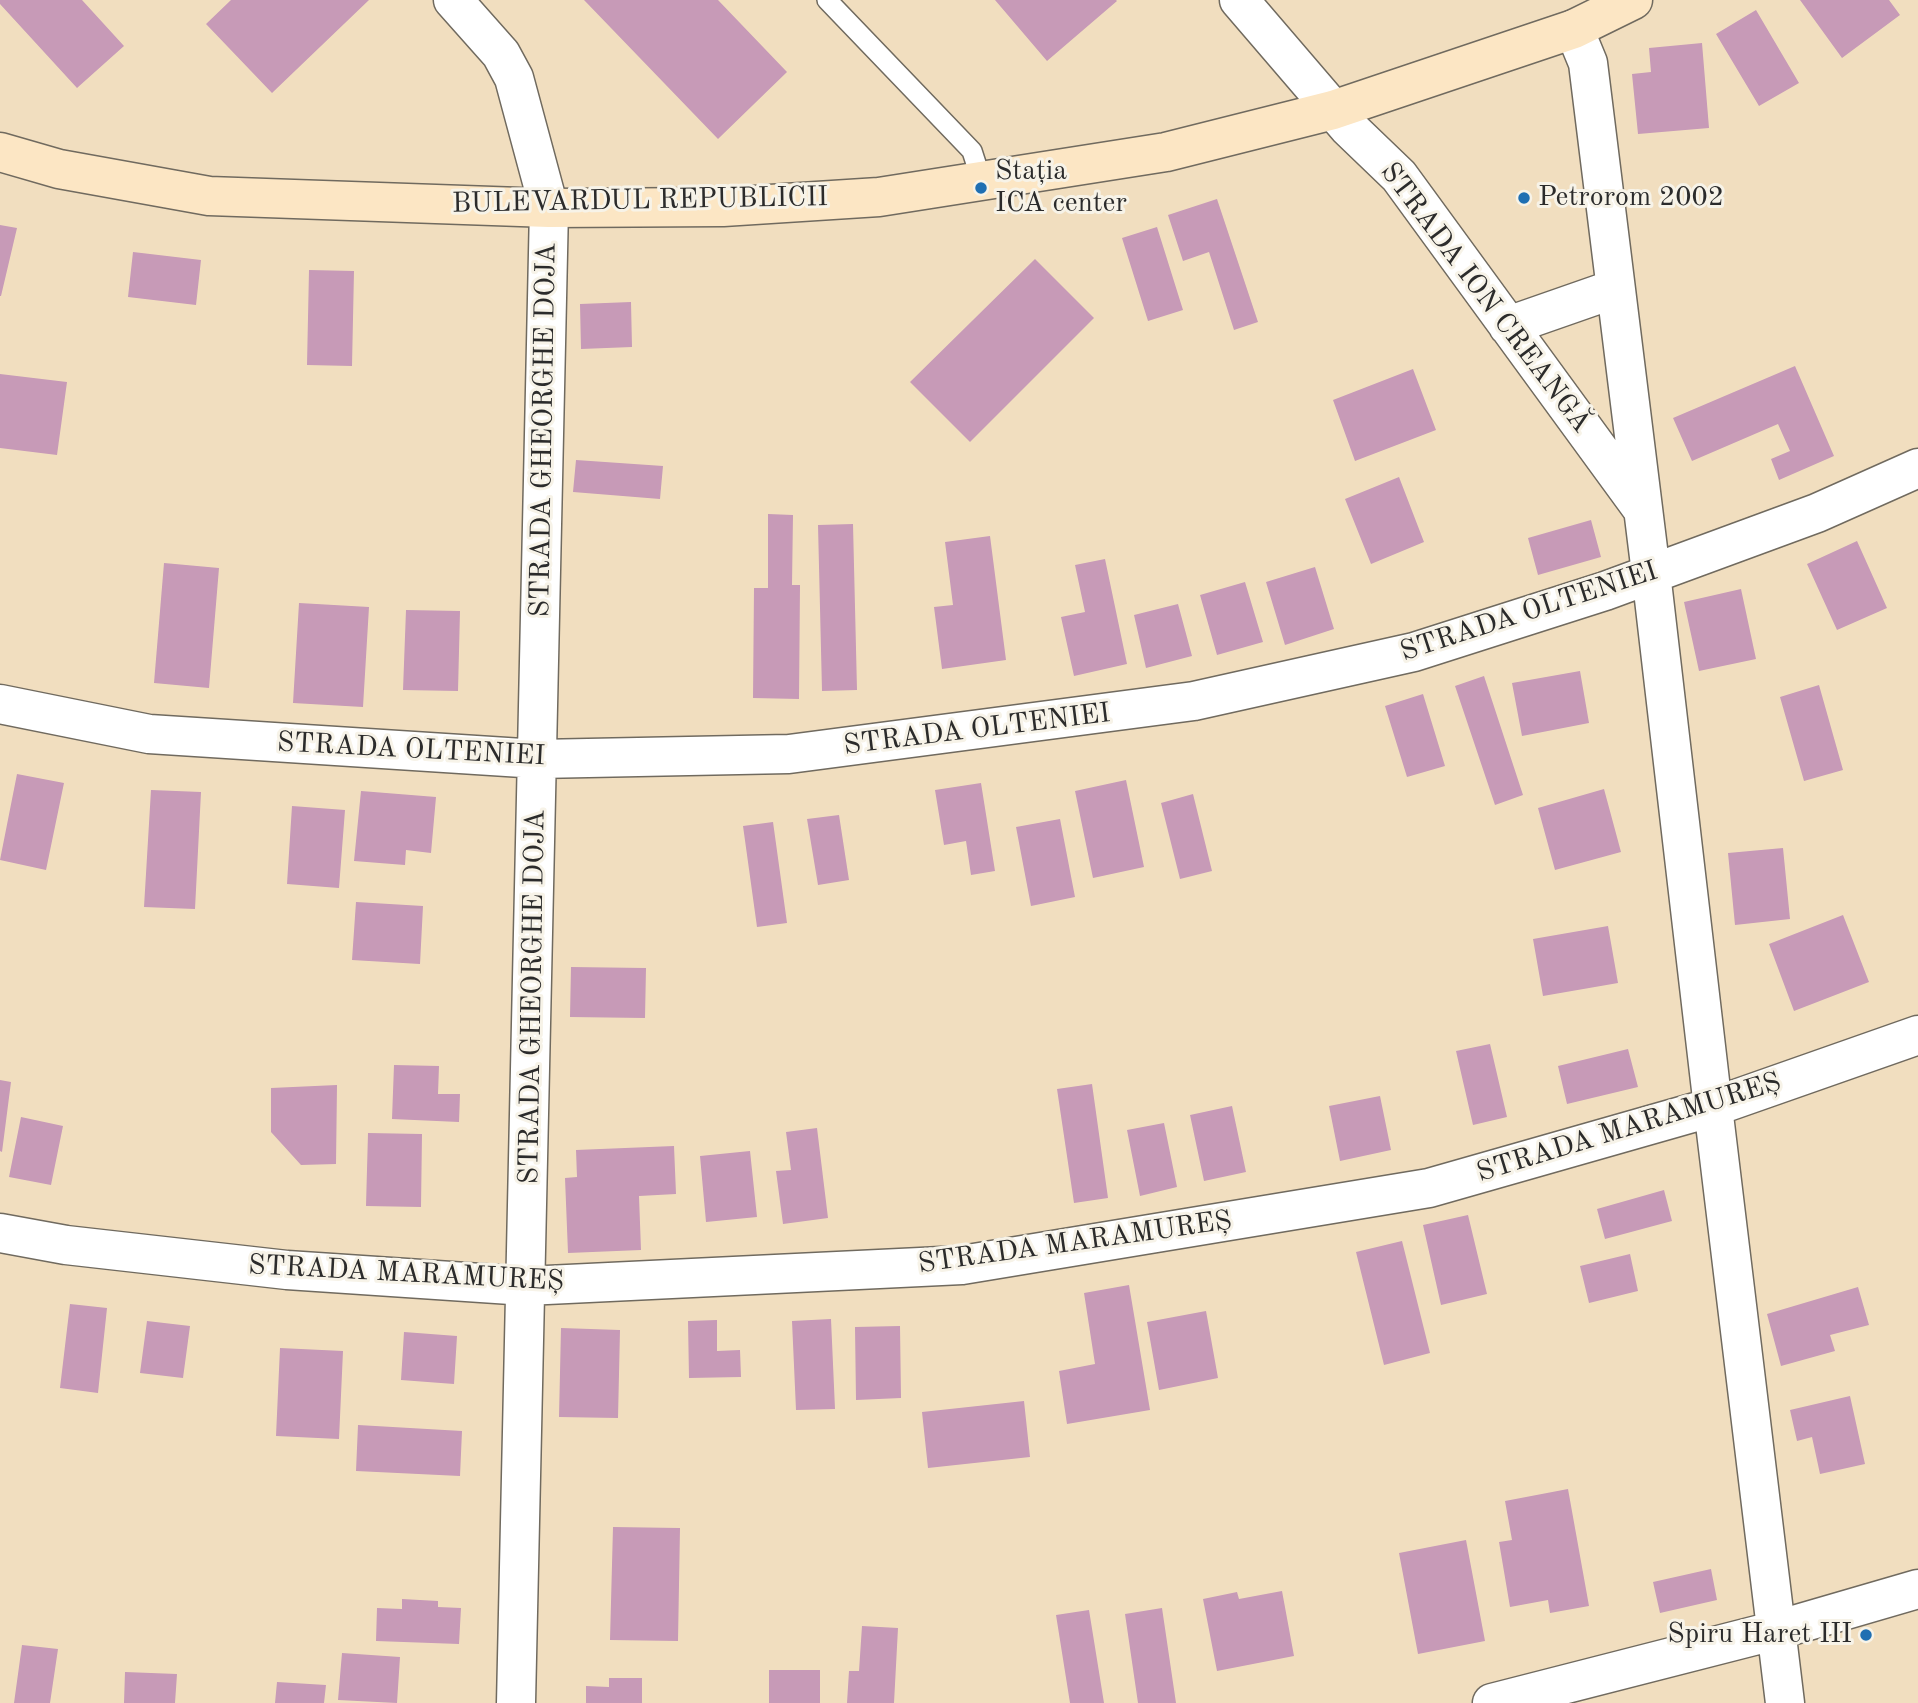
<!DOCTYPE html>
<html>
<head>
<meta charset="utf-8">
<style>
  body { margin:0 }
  canvas { display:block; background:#f1debf }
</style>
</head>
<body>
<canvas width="1918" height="1703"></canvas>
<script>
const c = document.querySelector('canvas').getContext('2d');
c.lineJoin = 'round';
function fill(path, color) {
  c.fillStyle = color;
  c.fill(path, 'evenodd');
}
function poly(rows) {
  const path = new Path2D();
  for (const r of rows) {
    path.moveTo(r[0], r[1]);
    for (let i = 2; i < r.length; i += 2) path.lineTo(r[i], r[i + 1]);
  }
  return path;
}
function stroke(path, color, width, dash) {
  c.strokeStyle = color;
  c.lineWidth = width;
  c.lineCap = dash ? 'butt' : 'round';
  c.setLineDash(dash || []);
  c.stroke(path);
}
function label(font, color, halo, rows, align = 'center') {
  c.font = font + ' "Old Standard TT",serif';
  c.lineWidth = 6;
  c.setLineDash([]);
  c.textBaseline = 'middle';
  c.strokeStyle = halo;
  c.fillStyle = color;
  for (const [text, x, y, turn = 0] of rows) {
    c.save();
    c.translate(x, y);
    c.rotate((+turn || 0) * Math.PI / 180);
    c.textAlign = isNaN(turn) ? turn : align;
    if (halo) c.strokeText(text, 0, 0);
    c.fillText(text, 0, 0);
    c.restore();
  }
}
const building = poly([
  [0,0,82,0,124,46,77,88,0,4],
  [231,0,369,0,272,93,206,24],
  [584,0,718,0,787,72,718,139],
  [995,0,1116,0,1117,1,1047,61],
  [1800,0,1889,0,1900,15,1842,58],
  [1756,10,1799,83,1759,106,1716,34],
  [1702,43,1709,128,1638,134,1632,74,1651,72,1649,48],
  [1217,199,1258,322,1234,330,1209,252,1183,261,1168,215],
  [0,225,17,228,1,296,0,296],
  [1157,227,1183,310,1148,321,1122,238],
  [133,252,201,260,196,305,128,297],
  [1035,259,1094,318,970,442,910,382],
  [309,270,354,271,352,366,307,365],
  [631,302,632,347,581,349,580,304],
  [1795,366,1834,456,1779,480,1771,459,1790,451,1778,424,1692,461,1673,418],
  [1413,369,1436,430,1355,461,1333,400],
  [0,374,67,382,57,455,0,448],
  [576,460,663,466,660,499,573,492],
  [1399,477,1424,542,1371,564,1345,499],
  [768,514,793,515,792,585,800,585,799,699,753,698,754,588,768,588],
  [1591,520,1601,557,1538,575,1528,538],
  [853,524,857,690,822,691,818,525],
  [990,536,1006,660,942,669,934,607,953,605,945,542],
  [1857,541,1887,608,1837,630,1807,564],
  [1105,559,1127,664,1074,676,1061,617,1085,612,1075,565],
  [164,563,219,568,209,688,154,683],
  [1315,567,1334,629,1285,645,1266,582],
  [1245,582,1263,642,1217,655,1200,595],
  [1741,589,1756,659,1699,671,1684,602],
  [299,603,369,607,363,707,293,703],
  [1178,604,1192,656,1146,668,1134,615],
  [406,610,460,611,458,691,403,690],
  [1580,671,1589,723,1522,736,1512,683],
  [1484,676,1523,795,1495,805,1455,686],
  [1819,685,1843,770,1804,781,1780,697],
  [1423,694,1445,766,1407,777,1385,706],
  [17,774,64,783,46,870,0,860],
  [1126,780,1144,867,1093,878,1075,791],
  [981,783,995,871,971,875,966,841,944,845,935,790],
  [1604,789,1621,852,1555,870,1538,808],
  [151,790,201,792,195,909,144,907],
  [361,791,436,797,431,853,406,850,405,865,354,861],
  [1193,794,1212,871,1180,879,1161,803],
  [292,806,345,810,339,888,287,884],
  [839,815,849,880,818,885,807,819],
  [1060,819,1075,897,1031,906,1016,827],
  [773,822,787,923,757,927,743,826],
  [1783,848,1790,919,1735,925,1728,853],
  [356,902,423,906,420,964,352,960],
  [1843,915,1869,982,1794,1011,1769,944],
  [1608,926,1618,983,1543,996,1533,939],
  [571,967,646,968,645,1018,570,1017],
  [1490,1044,1507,1117,1473,1125,1456,1051],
  [1628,1049,1638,1087,1567,1104,1558,1066],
  [394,1065,439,1066,438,1094,460,1094,459,1122,392,1119],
  [0,1080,11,1082,2,1152,0,1151],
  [1092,1084,1108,1198,1074,1203,1057,1089],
  [337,1085,336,1164,301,1165,271,1132,271,1088],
  [1380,1096,1391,1150,1340,1161,1329,1106],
  [1232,1106,1246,1172,1204,1181,1190,1115],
  [21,1117,63,1126,51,1185,9,1177],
  [1164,1123,1177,1187,1140,1196,1127,1130],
  [817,1128,828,1218,783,1224,776,1171,791,1170,786,1132],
  [368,1133,422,1134,421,1207,366,1206],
  [674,1146,676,1194,639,1196,641,1250,568,1253,565,1178,577,1177,576,1150],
  [750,1151,757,1217,706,1222,700,1156],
  [1664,1190,1672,1221,1605,1239,1597,1209],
  [1468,1215,1487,1294,1441,1305,1423,1225],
  [1402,1241,1430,1353,1384,1365,1356,1252],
  [1630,1254,1638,1291,1589,1303,1580,1266],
  [1129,1285,1150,1410,1067,1424,1059,1371,1095,1364,1084,1293],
  [1858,1287,1869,1325,1830,1335,1835,1351,1781,1366,1767,1314],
  [70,1304,107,1308,98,1393,60,1388],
  [1206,1311,1218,1378,1159,1390,1147,1322],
  [831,1319,835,1409,796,1410,792,1321],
  [717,1320,717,1351,740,1350,741,1377,689,1378,688,1321],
  [147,1321,190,1326,183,1378,140,1373],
  [900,1326,901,1398,856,1400,855,1327],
  [561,1328,620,1330,618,1418,559,1417],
  [404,1332,457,1336,454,1384,401,1380],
  [280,1348,343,1351,339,1439,276,1436],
  [1850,1396,1865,1464,1820,1474,1812,1437,1797,1441,1790,1410],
  [1024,1401,1030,1457,928,1468,922,1412],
  [358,1425,462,1431,460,1476,356,1471],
  [1568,1489,1589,1606,1550,1613,1548,1600,1510,1607,1499,1542,1512,1540,1505,1501],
  [613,1527,680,1528,678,1641,610,1640],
  [1466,1540,1485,1641,1418,1654,1399,1553],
  [1711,1569,1717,1600,1660,1613,1653,1582],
  [1282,1591,1294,1656,1217,1671,1203,1599,1237,1592,1239,1599],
  [402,1599,438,1601,438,1607,461,1608,459,1644,376,1641,377,1608,402,1609],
  [1162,1608,1176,1703,1138,1703,1125,1614],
  [1089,1610,1104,1703,1070,1703,1056,1615],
  [862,1626,898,1628,894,1703,847,1703,849,1671,859,1671],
  [22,1645,58,1649,50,1703,14,1703],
  [342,1653,400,1657,397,1703,338,1700],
  [769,1670,820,1670,820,1703,769,1703],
  [125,1672,177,1674,175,1703,124,1703],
  [609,1678,642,1678,642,1703,586,1703,586,1686,609,1687],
  [277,1682,326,1685,324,1703,275,1703]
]);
const service = poly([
  [827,0,972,151,982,182]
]);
const minor = poly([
  [453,0,501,54,514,78,549,208,516,1703],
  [1239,0,1348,127,1399,176,1640,506],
  [1574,29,1588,63,1651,573,1713,1107,1785,1703],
  [1508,326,1614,289],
  [0,704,149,734,538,759,789,754,1194,701,1414,652,1605,591,1817,513,1918,468],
  [0,1233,66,1245,287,1270,526,1286,962,1265,1429,1188,1713,1107,1918,1035],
  [1492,1703,1777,1630,1918,1589]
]);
const secondary = poly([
  [0,152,59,169,209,196,549,208,723,207,879,197,1166,152,1333,110,1574,29,1633,0]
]);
const markers = [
  [981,188,7,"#1f6fb2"],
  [1524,198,7,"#1f6fb2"],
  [1866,1635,7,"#1f6fb2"]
];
const poiNames = [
  ["Stația",995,172],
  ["ICA center",995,204],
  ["Petrorom 2002",1538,198],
  ["Spiru Haret III",1852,1635,"right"]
];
const streetNames = [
  ["BULEVARDUL REPUBLICII",640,201,-1],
  ["STRADA ION CREANGĂ",1485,298,53],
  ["STRADA GHEORGHE DOJA",544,430,-89],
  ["STRADA OLTENIEI",1529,612,-18],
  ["STRADA OLTENIEI",977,730,-7],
  ["STRADA OLTENIEI",411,750,3],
  ["STRADA GHEORGHE DOJA",533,997,-89],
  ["STRADA MARAMUREȘ",1629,1128,-17],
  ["STRADA MARAMUREȘ",1075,1243,-8],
  ["STRADA MARAMUREȘ",406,1274,3]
];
fill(building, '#c79ab7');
stroke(service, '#706a5f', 22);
stroke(minor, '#706a5f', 41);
stroke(secondary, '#706a5f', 41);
stroke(service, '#fff', 19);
stroke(minor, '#fff', 38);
stroke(secondary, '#fce6c4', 38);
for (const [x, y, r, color] of markers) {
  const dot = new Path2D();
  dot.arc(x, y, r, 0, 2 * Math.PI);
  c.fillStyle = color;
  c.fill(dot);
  stroke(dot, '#f7f3e8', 2.5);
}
label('28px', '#2b2b2b', '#f7f3e8', poiNames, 'left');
label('28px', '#2b2b2b', '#f7f3e8', streetNames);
</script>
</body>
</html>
